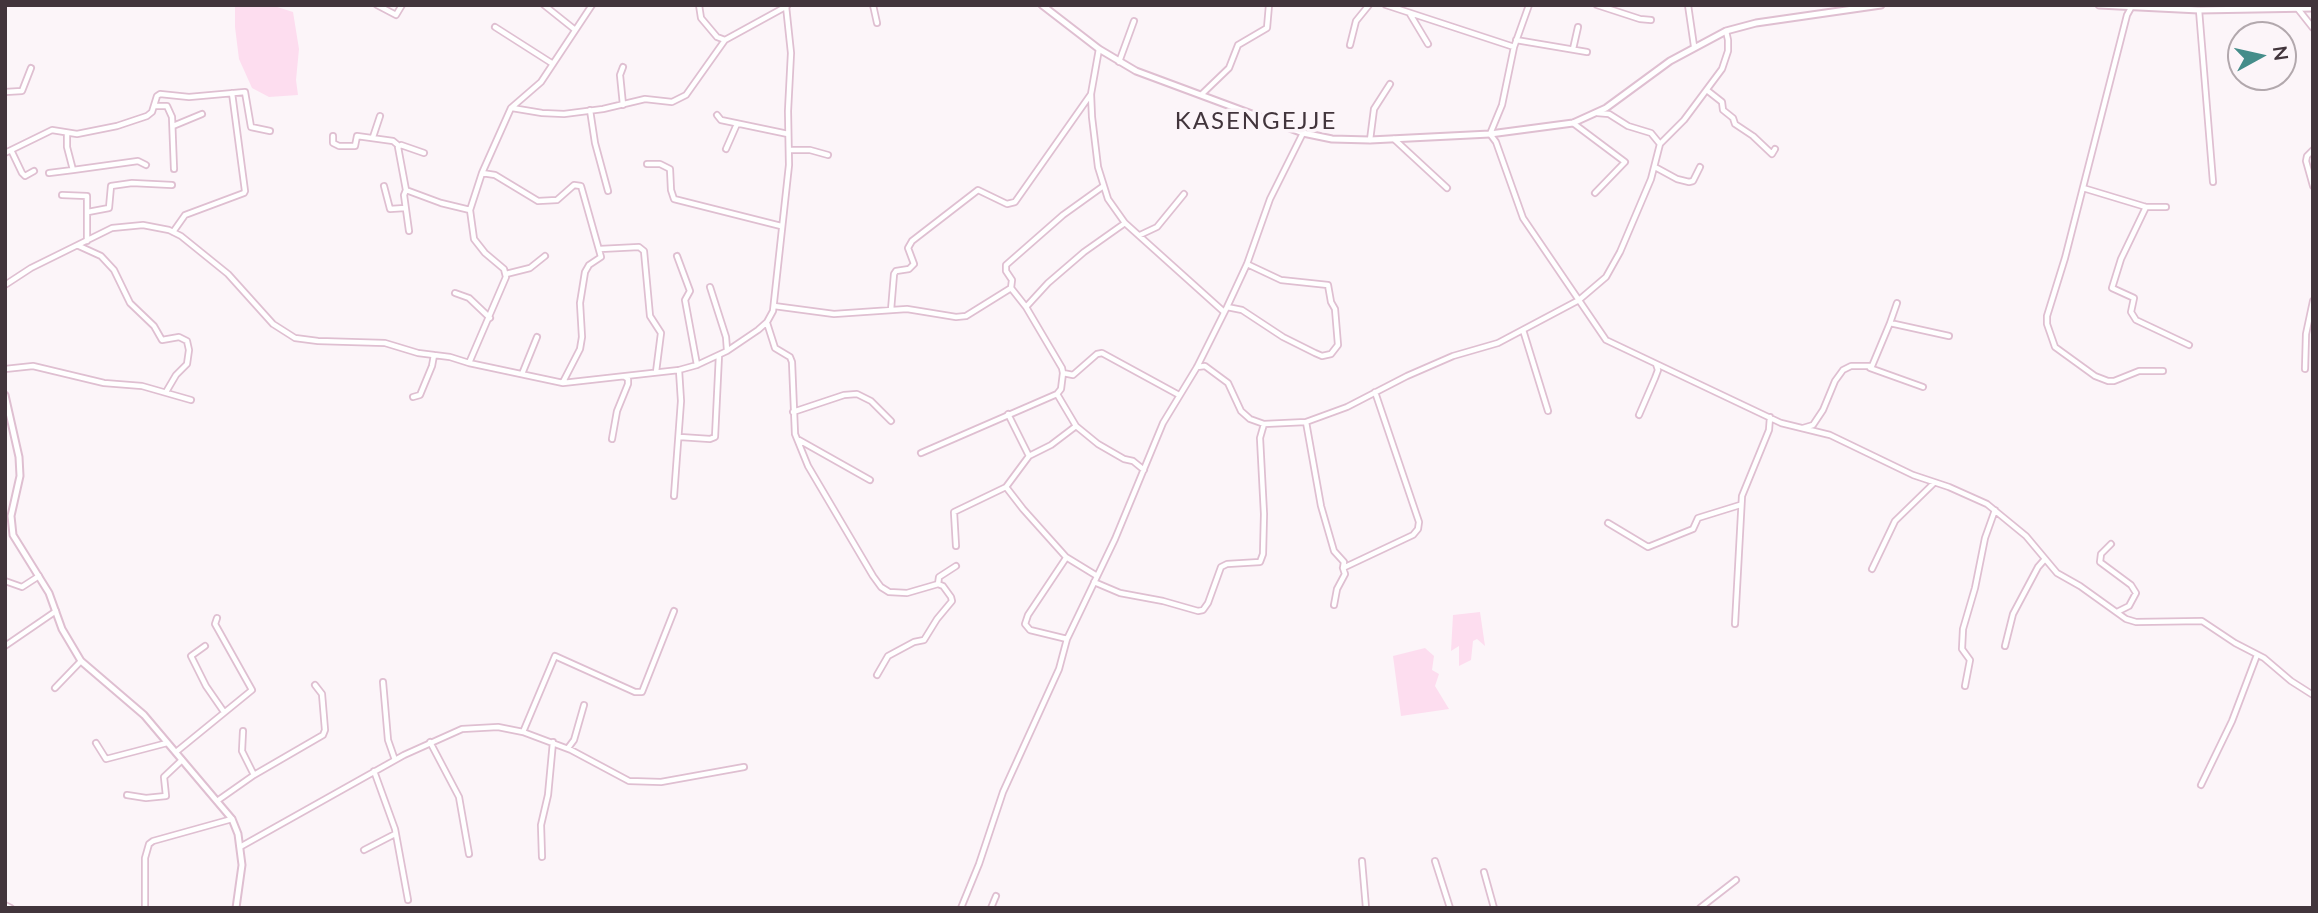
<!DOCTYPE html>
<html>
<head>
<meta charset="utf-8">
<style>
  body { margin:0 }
  #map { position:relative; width:2318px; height:913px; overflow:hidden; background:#fcf5f9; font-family:Lato,sans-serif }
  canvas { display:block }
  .frame { position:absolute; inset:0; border:7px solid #42353c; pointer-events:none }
  .north { position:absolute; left:2227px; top:21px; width:70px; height:70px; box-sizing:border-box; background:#fcf5f9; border:2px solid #b2a8ad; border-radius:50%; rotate:82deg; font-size:19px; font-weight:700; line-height:28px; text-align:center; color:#42353c }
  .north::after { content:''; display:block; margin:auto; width:24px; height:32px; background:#458d8a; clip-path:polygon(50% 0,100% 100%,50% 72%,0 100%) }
</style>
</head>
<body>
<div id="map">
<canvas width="2318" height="913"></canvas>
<div class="frame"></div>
<div class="north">N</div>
</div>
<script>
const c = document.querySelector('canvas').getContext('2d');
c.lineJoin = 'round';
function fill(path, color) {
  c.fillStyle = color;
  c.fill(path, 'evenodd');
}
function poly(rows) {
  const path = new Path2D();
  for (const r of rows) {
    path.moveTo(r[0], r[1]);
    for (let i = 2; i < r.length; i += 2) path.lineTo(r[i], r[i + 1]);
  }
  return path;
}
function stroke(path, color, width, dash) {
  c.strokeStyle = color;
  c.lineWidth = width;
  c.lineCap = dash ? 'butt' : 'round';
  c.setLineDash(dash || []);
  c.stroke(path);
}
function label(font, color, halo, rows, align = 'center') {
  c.font = font + ' Lato,sans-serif';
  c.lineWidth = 7;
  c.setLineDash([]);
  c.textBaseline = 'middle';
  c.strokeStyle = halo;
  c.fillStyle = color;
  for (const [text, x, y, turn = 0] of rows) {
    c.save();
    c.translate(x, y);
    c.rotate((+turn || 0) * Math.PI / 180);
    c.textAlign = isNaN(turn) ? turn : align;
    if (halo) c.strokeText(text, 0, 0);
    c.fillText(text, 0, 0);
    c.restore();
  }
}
const green = poly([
  [235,5,271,5,293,12,299,49,296,80,298,95,269,97,252,88,239,59,235,27],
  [1480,612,1485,646,1477,639,1473,641,1471,660,1459,666,1459,646,1451,651,1453,615],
  [1425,648,1434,656,1432,670,1439,674,1435,686,1449,709,1401,716,1393,656]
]);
const minor = poly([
  [377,5,396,15,402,5],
  [544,5,574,29],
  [699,5,701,18,717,37,725,40,787,6],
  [873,5,877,23],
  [1386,5,1514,47],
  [1529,5,1514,47,1502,105,1490,134,1496,142,1523,218,1606,340,1781,423,1830,435,1913,475,1949,487,1987,504,2026,536,2057,573,2080,586,2126,619,2136,622,2202,621,2235,643,2264,658,2291,681,2313,695],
  [1597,5,1640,19,1651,20],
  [1688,5,1694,46],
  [2132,6,2127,15,2065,258,2047,316,2047,324,2055,347,2095,376,2108,381,2114,381,2139,371,2163,371],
  [2298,9,2313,28],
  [2199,10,2213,182],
  [1410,14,1428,44],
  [495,27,553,64],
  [1516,40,1587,52],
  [1350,45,1356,21,1369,5],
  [1099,49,1091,94,1092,117,1098,167,1108,199,1125,223,1224,312],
  [1573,49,1578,27],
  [1119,62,1134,21],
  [1708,91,1722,102,1723,110,1733,118,1735,124,1753,136,1772,154,1775,149],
  [5,92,22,91,31,68],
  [1202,94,1229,68,1238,45,1267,28,1269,5],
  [623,105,620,75,623,67],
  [155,106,167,106,172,117,174,169],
  [512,108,542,113,564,114,603,109,645,99,672,102,686,95,725,40],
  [590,110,595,143,608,191],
  [1597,113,1609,114,1628,126,1651,133,1660,144],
  [717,115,721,120,788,134],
  [1573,123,1625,162,1595,193],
  [173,126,202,114],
  [67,133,67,147,73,170,138,161,146,165],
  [333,136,333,143,339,146,355,146,357,136,393,141,399,146],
  [373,137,380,116],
  [1394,139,1447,188],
  [1370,140,1374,109,1390,84],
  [726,149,737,124],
  [11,150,22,173,25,176,34,171],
  [789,150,810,150,828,155],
  [2313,150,2307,156,2306,161,2313,186],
  [5,153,52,130,77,134,117,126,147,116,152,112,157,96,160,94,189,97,245,92,251,127,270,131],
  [647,164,660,164,670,169,671,190,674,199,781,226],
  [1655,167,1677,179,1689,182,1693,181,1700,167],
  [49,173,73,170],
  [482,173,495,175,538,201,557,200,574,185,581,186,583,193,601,257,589,265,585,272,580,303,582,337,580,349,563,382],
  [384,186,390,209,405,208],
  [2083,188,2146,207,2166,207],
  [406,190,398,147,401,145,424,153],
  [62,195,87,196,87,241],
  [2146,207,2121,259,2112,288,2134,298,2131,312,2136,320,2189,345],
  [88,212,109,208,111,186,132,183,172,185],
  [409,231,404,195,406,190,441,203,470,210],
  [173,232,185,215,244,193,245,191,232,93],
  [1140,235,1157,227,1184,194],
  [79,246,101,256,114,270,130,303,154,326,162,340,179,337,187,341,189,350,187,364,176,375,166,392],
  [600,249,639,247,644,251,650,316,661,333,656,372],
  [677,256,690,291,685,300,697,365],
  [506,274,530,268,545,256],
  [5,285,31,268,112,228,143,225,169,230,181,236,228,274,273,324,295,338,318,341,385,343,418,353,450,357,469,363,563,383,679,370,697,365,727,351,758,330,767,322,773,311,789,165,788,111,791,53,786,6],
  [710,287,726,337,727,350],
  [455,293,469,298,490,318],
  [774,306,834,314,907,309,956,317,966,316,1011,288,1012,280,1006,271,1006,265,1063,215,1102,187],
  [1026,307,1048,283,1084,252,1125,223],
  [1227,307,1242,310,1283,337,1315,353,1322,356,1331,354,1338,345,1335,309,1331,302,1328,285,1281,280,1247,264],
  [891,310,894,274,896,271,909,269,914,264,908,248,912,241,978,190,1007,204,1015,202,1091,94],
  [767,323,775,348,790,357,792,362,795,434,808,466,873,576,881,587,889,592,907,593,938,584,943,586,951,597,952,601,937,619,924,640,914,642,888,656,877,675],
  [1890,323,1897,303],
  [1523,330,1548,411],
  [469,363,506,277,504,269,485,253,474,239,470,210,482,173,511,108,541,82,592,5],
  [1197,367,1205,366,1228,383,1241,411,1250,419,1264,424,1306,422,1347,407,1407,376,1453,356,1498,343,1579,300,1606,277,1620,252,1651,179,1660,144,1684,120,1722,69,1728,51,1728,40,1726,31],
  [1870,368,1923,387],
  [5,369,33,366,104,383,142,386,191,400],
  [2305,369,2306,334,2313,301],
  [1063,373,1073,375,1097,354,1102,353,1179,395],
  [522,374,537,337],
  [1057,394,1076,426,1098,444,1124,459,1133,461,1144,470],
  [413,397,420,395,432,366,434,355],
  [793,412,844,395,857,394,871,401,891,421],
  [1008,414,1029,456],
  [1639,415,1655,378,1658,370,1656,364],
  [1306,422,1321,506,1334,551,1344,562,1343,568,1345,574,1337,589,1334,605],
  [1803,428,1813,425,1823,410,1835,381,1843,370,1851,366,1872,366,1890,323,1949,336],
  [680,437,710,439,715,437,719,355],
  [612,439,617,411,628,384,628,379,625,377],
  [799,440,870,480],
  [921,453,1057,394,1061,389,1063,373,1062,368,1026,307,1011,288],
  [1006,487,1023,509,1066,557,1097,576],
  [674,496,681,401,679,370],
  [1608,523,1648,547,1693,529,1698,518,1740,505],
  [2111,544,2101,554,2100,562,2131,585,2136,593,2129,606,2117,612],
  [956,546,954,512,1006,487,1029,456,1051,445,1076,426],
  [1066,558,1028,615,1025,624,1030,630,1067,639],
  [1343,568,1413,535,1418,529,1419,522,1375,392],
  [1872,569,1895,521,1934,483],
  [5,581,22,587,39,576],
  [1094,582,1120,593,1163,601,1198,611,1203,610,1208,603,1221,567,1227,564,1260,562,1263,554,1264,514,1260,438,1264,424],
  [938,584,939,577,956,566],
  [1735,624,1742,496,1769,430,1770,417],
  [5,646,56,611],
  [205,646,191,656,206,686,224,712],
  [2005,646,2013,614,2038,567,2045,559],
  [383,682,388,740,395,760],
  [1965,686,1970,660,1962,649,1963,629,1975,588,1985,538,1995,510],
  [55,688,81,661],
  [523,732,555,656,635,692,642,692,674,611],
  [430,742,459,797,469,854],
  [96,743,106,759,167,743],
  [568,748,574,740,584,705],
  [176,752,252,690,215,624,217,618],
  [374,771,395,829,408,900],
  [254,775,323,735,325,730,322,694,315,685],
  [2201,785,2232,721,2257,655],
  [127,795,146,798,166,796,164,777,182,760],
  [217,801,254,775,242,751,243,731],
  [240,847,404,755,462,729,498,727,523,732,571,750,629,781,661,782,744,767],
  [364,850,395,834],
  [542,857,541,825,548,795,553,742],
  [1362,861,1366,908],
  [1435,861,1450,908],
  [1484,872,1494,908],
  [5,905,11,908],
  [145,908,145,858,149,844,153,841,232,819],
  [961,908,979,864,1003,792,1059,669,1067,639,1115,539,1163,423,1197,367,1227,307,1247,264,1270,199,1303,133],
  [991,908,996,896],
  [1700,908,1736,880]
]);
const tertiary = poly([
  [1042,5,1099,49,1136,71,1303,133,1332,139,1370,140,1490,134,1573,123,1606,108,1670,61,1726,31,1756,23,1881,5],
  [2099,5,2199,10,2313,8],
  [5,395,19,457,20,476,11,516,13,535,49,593,62,629,81,661,144,715,232,819,238,834,242,865,236,908]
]);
const quarterNames = [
  ["KASENGEJJE",1256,121]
];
fill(green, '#fdddef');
stroke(minor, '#dfbfd1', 8);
stroke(tertiary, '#dfbfd1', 9);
stroke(minor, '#fff', 4.5);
stroke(tertiary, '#fff', 5);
c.letterSpacing = '2px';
label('24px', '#42353c', '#fcf5f9', quarterNames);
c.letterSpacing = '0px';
</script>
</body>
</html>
